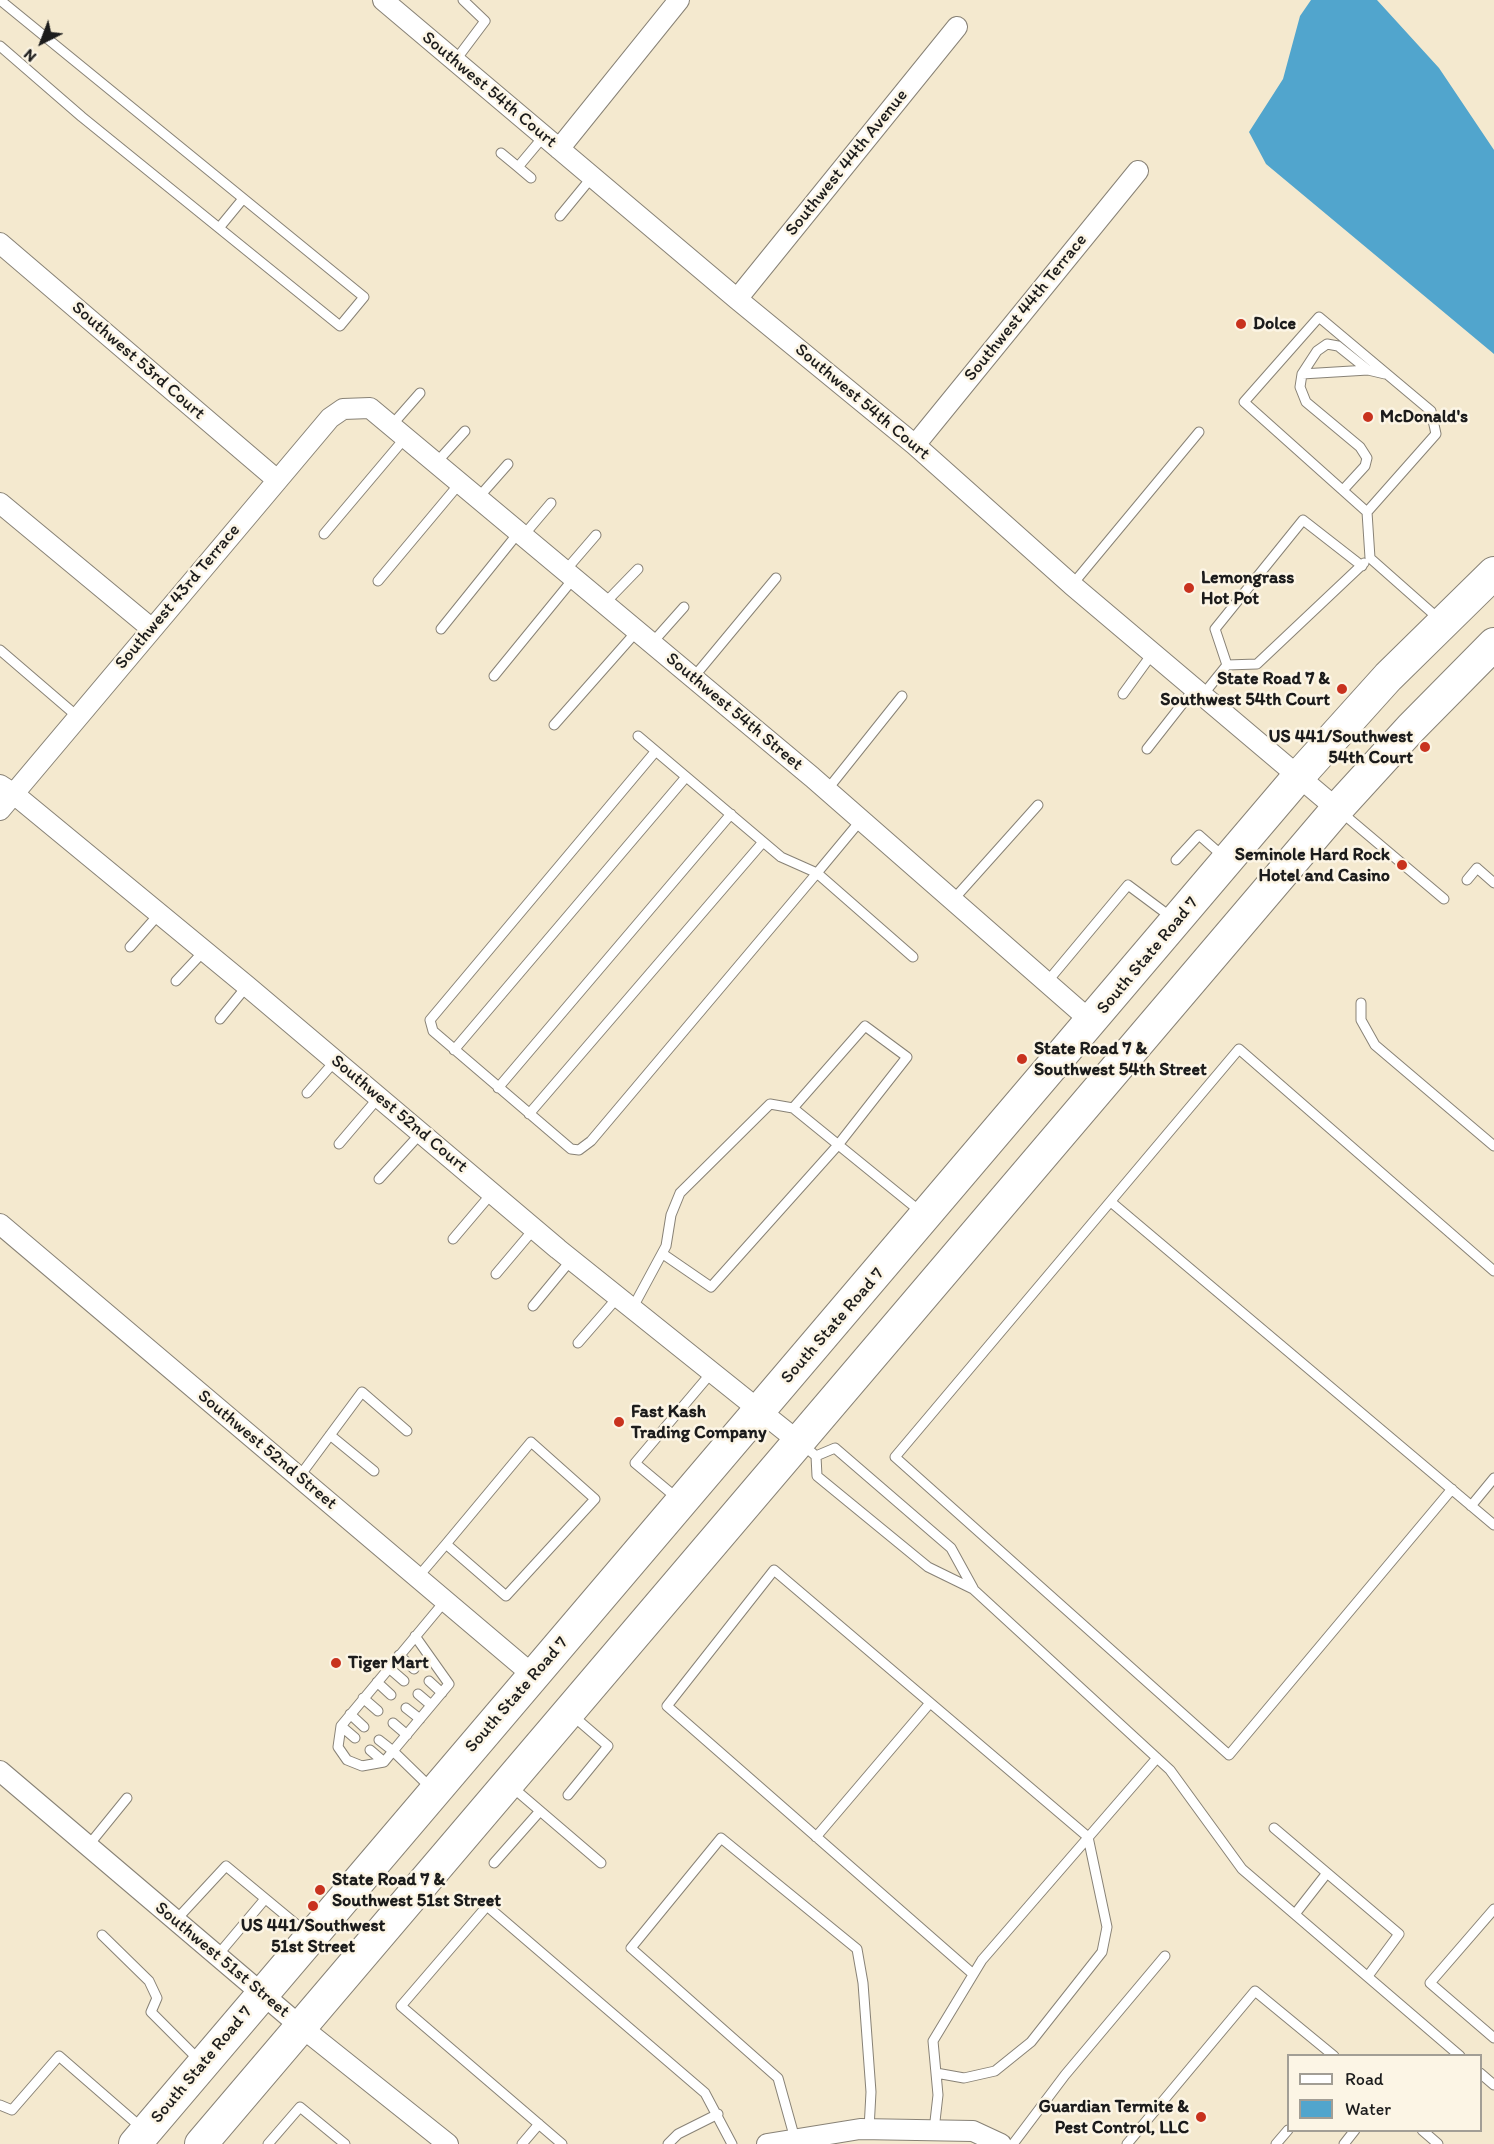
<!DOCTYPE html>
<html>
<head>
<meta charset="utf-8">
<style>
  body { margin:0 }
  #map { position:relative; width:1494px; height:2144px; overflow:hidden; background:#f4e9cf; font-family:Itim,sans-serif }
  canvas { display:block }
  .legend { position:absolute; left:1287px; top:2054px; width:195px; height:78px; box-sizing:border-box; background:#fcf5e5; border:2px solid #a29e95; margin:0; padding:8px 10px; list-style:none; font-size:18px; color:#1c1c1c }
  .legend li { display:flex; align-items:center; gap:12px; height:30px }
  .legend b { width:30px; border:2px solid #a29e95 }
  .north { position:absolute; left:12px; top:12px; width:60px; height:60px; -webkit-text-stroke:4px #fcf5e5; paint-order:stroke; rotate:222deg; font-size:16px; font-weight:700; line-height:24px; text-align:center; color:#1c1c1c }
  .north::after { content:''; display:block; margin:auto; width:21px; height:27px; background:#1c1c1c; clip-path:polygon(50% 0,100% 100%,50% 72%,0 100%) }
</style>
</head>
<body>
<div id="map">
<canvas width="1494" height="2144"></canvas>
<ul class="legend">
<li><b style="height:8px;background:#fff"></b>Road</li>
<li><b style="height:16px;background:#51a5cd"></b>Water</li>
</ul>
<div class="north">N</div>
</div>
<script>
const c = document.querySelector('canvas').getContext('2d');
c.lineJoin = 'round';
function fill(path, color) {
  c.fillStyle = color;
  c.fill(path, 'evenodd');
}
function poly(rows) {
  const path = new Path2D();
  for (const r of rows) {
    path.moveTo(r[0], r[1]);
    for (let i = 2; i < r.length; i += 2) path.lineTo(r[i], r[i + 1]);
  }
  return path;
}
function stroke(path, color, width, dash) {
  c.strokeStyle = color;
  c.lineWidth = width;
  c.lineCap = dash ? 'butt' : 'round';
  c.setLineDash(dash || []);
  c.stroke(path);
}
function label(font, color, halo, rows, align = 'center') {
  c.font = font + ' Itim,sans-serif';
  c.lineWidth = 5;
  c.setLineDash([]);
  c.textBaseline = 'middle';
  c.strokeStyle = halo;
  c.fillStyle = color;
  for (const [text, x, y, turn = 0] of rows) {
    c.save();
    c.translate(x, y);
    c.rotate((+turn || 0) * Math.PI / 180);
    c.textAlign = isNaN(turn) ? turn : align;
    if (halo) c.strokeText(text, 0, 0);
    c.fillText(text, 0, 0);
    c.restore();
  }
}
const water = poly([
  [1311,0,1377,0,1439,68,1494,150,1494,354,1266,164,1249,132,1283,79,1300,16]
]);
const lane = poly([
  [0,0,364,297,340,326,82,117,0,46],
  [455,61,485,21,463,0],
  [501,153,518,167,544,136],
  [518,167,531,178],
  [560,216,592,177],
  [219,228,242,200],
  [1302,374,1368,370],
  [391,426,420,393],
  [436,463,465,431],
  [1343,490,1365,466,1367,458,1360,447,1306,402,1300,387,1302,374,1317,351,1327,344,1338,346,1368,370,1385,374],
  [478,498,508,464],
  [1367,512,1436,434,1431,411,1319,317,1244,402,1367,512,1370,558,1439,619],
  [324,534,405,438],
  [523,536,551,503],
  [565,571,596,535],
  [378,581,460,483],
  [1072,585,1199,432],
  [604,604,638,569],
  [441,629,519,532],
  [652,643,684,607],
  [0,650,78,717],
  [1227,665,1215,629,1303,520,1362,566],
  [494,676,574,578],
  [693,678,776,578],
  [1123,694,1152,654],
  [1202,696,1227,665,1257,664,1364,563],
  [554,725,637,631],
  [638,736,781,857,817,873,591,1141,579,1150,571,1149,433,1031,430,1020,655,752],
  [1147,749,1194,689],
  [827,790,902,696],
  [1341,812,1444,899],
  [861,820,817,873,913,957],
  [1176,860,1199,835,1225,858],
  [1467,880,1477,868,1494,883],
  [953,900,1038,805],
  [130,947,159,914],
  [176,981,204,951],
  [1047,982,1128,885,1171,917],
  [1361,1003,1361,1020,1375,1045,1494,1146],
  [220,1019,247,986],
  [454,1050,686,777],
  [498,1088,731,814],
  [307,1093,335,1061],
  [529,1114,763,842],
  [339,1144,379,1097],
  [379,1179,421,1133],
  [1111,1202,1494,1525],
  [453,1239,492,1193],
  [663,1254,711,1287,838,1145,907,1057,865,1026,793,1108],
  [496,1274,534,1229],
  [533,1306,571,1260],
  [632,1309,666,1246,671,1215,680,1193,770,1104,793,1108,921,1212],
  [578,1343,618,1297],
  [330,1435,374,1471],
  [803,1445,816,1456,817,1476,928,1567,973,1589,1170,1770,1242,1869,1460,2056],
  [816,1456,835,1448,951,1548,973,1588],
  [299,1477,362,1392,407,1431],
  [1452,1489,1229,1755,895,1457,1239,1049,1494,1271],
  [678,1499,635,1463,712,1372],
  [1471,1506,1494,1478],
  [418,1577,446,1544,531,1442,595,1499,506,1596,446,1544],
  [399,1655,414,1669],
  [389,1668,404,1681],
  [429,1681,442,1693],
  [377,1682,391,1695],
  [418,1694,431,1705],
  [363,1698,378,1711],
  [406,1708,420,1719],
  [350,1714,364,1727],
  [393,1723,407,1735],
  [341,1726,355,1738],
  [379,1740,393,1751,449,1684,415,1636],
  [370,1750,384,1762],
  [511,1786,601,1863],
  [432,1789,393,1751,384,1762,362,1766,347,1760,338,1747,341,1726,445,1601],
  [568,1795,608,1746,572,1715],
  [1274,1828,1399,1934,1368,1976],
  [816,1837,930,1703],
  [88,1846,127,1798],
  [494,1863,540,1811],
  [1494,1909,1430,1983,1494,2038],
  [1295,1914,1327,1873],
  [176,1920,226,1866,308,1934],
  [102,1935,149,1981,157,1998,151,2012,199,2060],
  [217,1956,265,1899],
  [936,2073,964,2078,995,2071,1031,2042,1102,1952,1107,1927,1088,1837,774,1570,667,1706,973,1974],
  [1480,2073,1494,2085],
  [0,2105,12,2110,59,2056,143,2129],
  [934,2130,938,2095,933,2041,982,1960,1157,1758],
  [1422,2130,1438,2144],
  [795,2139,778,2078,631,1948,721,1838,857,1949,863,1983,871,2092,869,2129],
  [268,2144,300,2107,345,2144],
  [522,2144,539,2124],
  [562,2144,401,2006,487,1906,705,2093,732,2144],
  [668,2144,678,2134,718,2114],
  [1013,2144,1065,2075,1165,1956],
  [1127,2144,1255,1991,1334,2056],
  [1276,2144,1288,2130],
  [1344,2144,1355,2130]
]);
const street = poly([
  [383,0,737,299,915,445,1072,585,1337,809],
  [559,149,679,0],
  [0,243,276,479],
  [737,299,957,27],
  [915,445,1138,171],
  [0,503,152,629],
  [0,785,14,794,247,986,558,1249,799,1442],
  [0,810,330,418,343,409,370,408,812,777,1092,1022],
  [0,1224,534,1676],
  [0,1771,300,2026,448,2144],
  [767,2144,860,2129,973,2131,1001,2144]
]);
const primary = poly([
  [135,2144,1298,777,1388,677,1494,573],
  [201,2144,1337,809,1411,728,1494,644]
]);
const markers = [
  [1241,324,6,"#c8321e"],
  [1368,417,6,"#c8321e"],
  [1189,588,6,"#c8321e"],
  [1342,689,6,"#c8321e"],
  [1425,747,6,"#c8321e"],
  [1402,865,6,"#c8321e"],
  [1022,1059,6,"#c8321e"],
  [619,1422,6,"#c8321e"],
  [336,1663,6,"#c8321e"],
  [320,1890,6,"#c8321e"],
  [313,1906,6,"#c8321e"],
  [1201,2117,6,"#c8321e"]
];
const streetNames = [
  ["Southwest 54th Court",489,90,40],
  ["Southwest 44th Avenue",847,163,-51],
  ["Southwest 44th Terrace",1026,308,-51],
  ["Southwest 53rd Court",138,361,41],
  ["Southwest 54th Court",862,402,40],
  ["Southwest 43rd Terrace",178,597,-50],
  ["Southwest 54th Street",734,712,40],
  ["South State Road 7",1148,956,-50],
  ["Southwest 52nd Court",399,1114,40],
  ["South State Road 7",833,1326,-49],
  ["Southwest 52nd Street",267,1450,40],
  ["South State Road 7",517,1695,-49],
  ["Southwest 51st Street",222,1960,40],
  ["South State Road 7",202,2065,-50]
];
const poiNames = [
  ["Dolce",1253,324],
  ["McDonald's",1380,417],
  ["Lemongrass",1201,578],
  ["Hot Pot",1201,599],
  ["State Road 7 &",1330,679,"right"],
  ["Southwest 54th Court",1330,700,"right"],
  ["US 441/Southwest",1413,737,"right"],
  ["54th Court",1413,758,"right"],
  ["Seminole Hard Rock",1390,855,"right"],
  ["Hotel and Casino",1390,876,"right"],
  ["State Road 7 &",1034,1049],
  ["Southwest 54th Street",1034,1070],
  ["Fast Kash",631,1412],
  ["Trading Company",631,1433],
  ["Tiger Mart",348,1663],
  ["State Road 7 &",332,1880],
  ["Southwest 51st Street",332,1901],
  ["US 441/Southwest",313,1926,"center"],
  ["51st Street",313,1947,"center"],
  ["Guardian Termite &",1189,2107,"right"],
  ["Pest Control, LLC",1189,2128,"right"]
];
fill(water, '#51a5cd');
stroke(lane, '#888276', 11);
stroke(street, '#888276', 22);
stroke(primary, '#888276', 34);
stroke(lane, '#fff', 9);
stroke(street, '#fff', 20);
stroke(primary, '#fff', 32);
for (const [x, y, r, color] of markers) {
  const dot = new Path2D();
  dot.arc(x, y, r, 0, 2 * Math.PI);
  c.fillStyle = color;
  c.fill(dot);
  stroke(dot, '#fcf5e5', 2);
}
label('18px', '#1c1c1c', '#fcf5e5', streetNames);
label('bold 18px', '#1c1c1c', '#fcf5e5', poiNames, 'left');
</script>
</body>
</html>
